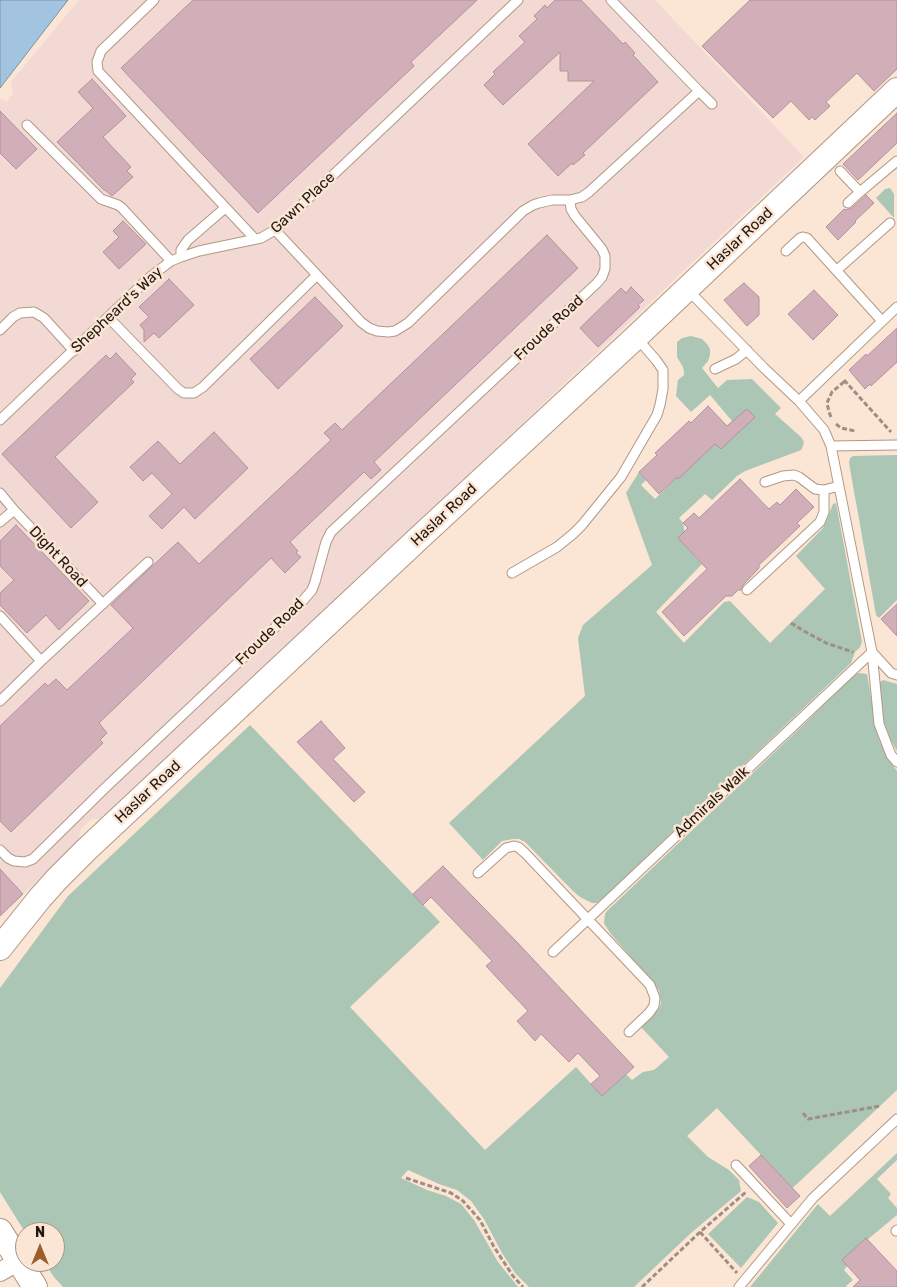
<!DOCTYPE html>
<html>
<head>
<meta charset="utf-8">
<style>
  body { margin:0 }
  #map { position:relative; width:897px; height:1287px; overflow:hidden; background:#fbe5d4; font-family:Rubik,sans-serif }
  canvas { display:block }
  .north { position:absolute; left:15px; top:1222px; width:50px; height:50px; box-sizing:border-box; background:#fbe5d4; border:1px solid #a49386; border-radius:50%; rotate:0deg; font-size:14px; font-weight:700; line-height:20px; text-align:center; color:#221810 }
  .north::after { content:''; display:block; margin:auto; width:18px; height:22px; background:#9e5c2a; clip-path:polygon(50% 0,100% 100%,50% 72%,0 100%) }
</style>
</head>
<body>
<div id="map">
<canvas width="897" height="1287"></canvas>
<div class="north">N</div>
</div>
<script>
const c = document.querySelector('canvas').getContext('2d');
c.lineJoin = 'round';
function fill(path, color) {
  c.fillStyle = color;
  c.fill(path, 'evenodd');
}
function poly(rows) {
  const path = new Path2D();
  for (const r of rows) {
    path.moveTo(r[0], r[1]);
    for (let i = 2; i < r.length; i += 2) path.lineTo(r[i], r[i + 1]);
  }
  return path;
}
function stroke(path, color, width, dash) {
  c.strokeStyle = color;
  c.lineWidth = width;
  c.lineCap = dash ? 'butt' : 'round';
  c.setLineDash(dash || []);
  c.stroke(path);
}
function label(font, color, halo, rows, align = 'center') {
  c.font = font + ' Rubik,sans-serif';
  c.lineWidth = 5;
  c.setLineDash([]);
  c.textBaseline = 'middle';
  c.strokeStyle = halo;
  c.fillStyle = color;
  for (const [text, x, y, turn = 0] of rows) {
    c.save();
    c.translate(x, y);
    c.rotate((+turn || 0) * Math.PI / 180);
    c.textAlign = isNaN(turn) ? turn : align;
    if (halo) c.strokeText(text, 0, 0);
    c.fillText(text, 0, 0);
    c.restore();
  }
}
const industrial = poly([
  [79,0,655,0,804,157,104,819,92,819,80,830,79,840,0,916,0,98,7,102,13,93,11,82]
]);
const green = poly([
  [890,188,894,194,894,218,876,198,885,189],
  [691,336,702,339,707,344,710,349,710,355,708,361,702,368,718,388,727,380,752,379,781,408,775,414,801,437,804,442,803,446,801,450,796,452,745,471,737,476,712,500,705,494,679,518,683,523,688,549,702,564,656,612,684,643,724,602,730,601,770,643,825,589,796,556,823,528,833,504,836,503,862,642,860,647,855,652,851,663,603,898,597,903,592,903,580,897,574,892,525,842,519,839,513,839,502,841,483,860,449,823,585,696,578,638,583,625,652,565,626,493,639,472,646,480,641,485,655,499,732,421,710,395,691,412,676,396,678,380,684,375,684,372,683,367,677,357,677,342,682,338],
  [897,455,897,600,879,618,876,615,849,463,850,458,853,456],
  [859,673,867,674,878,737,886,756,897,771,897,1090,798,1183,792,1188,717,1108,687,1136,708,1157,729,1170,739,1180,741,1191,691,1233,634,1287,529,1287,515,1273,502,1253,484,1219,471,1201,457,1190,439,1184,408,1170,401,1178,427,1190,446,1196,461,1204,474,1220,498,1262,518,1287,63,1287,54,1277,44,1262,55,1262,55,1232,25,1232,0,1192,0,988,68,896,250,725,440,922,350,1007,485,1150,576,1067,602,1096,626,1074,632,1080,643,1072,654,1070,669,1057,641,1027,659,1009,661,1003,659,991,656,986,610,933,604,923,605,914,607,911,799,729,855,674],
  [883,680,897,684,897,751,891,740,883,719,879,683],
  [897,1153,897,1160,877,1179,891,1194,888,1198,897,1208,897,1215,867,1240,844,1270,853,1280,846,1286,847,1287,750,1287,818,1204,830,1216],
  [747,1197,759,1202,778,1223,741,1268,708,1234]
]);
const water = poly([
  [0,0,68,0,0,88,0,0]
]);
const building = poly([
  [193,0,477,0,411,62,414,66,258,213,121,68,193,0],
  [555,0,581,0,623,44,625,42,635,53,633,55,658,82,583,153,585,155,573,165,572,163,558,176,528,144,594,81,568,81,568,71,560,71,560,52,503,105,484,85,495,74,493,72,525,42,519,36,537,19,534,16,545,5,547,8,555,0],
  [750,0,897,0,897,69,874,91,857,73,826,102,830,106,815,120,812,117,809,120,791,101,773,118,702,46,750,0],
  [92,79,126,116,103,137,131,167,127,171,133,177,112,196,105,190,104,190,57,142,93,108,78,92,92,79],
  [0,111,37,149,16,169,0,153,0,111],
  [897,113,897,143,858,180,843,164,897,113],
  [866,195,874,203,855,221,856,222,838,240,826,227,844,209,845,210,852,208,866,195],
  [123,221,146,244,119,269,103,252,119,237,113,231,123,221],
  [547,235,578,268,374,462,381,470,371,479,364,472,290,542,298,551,296,553,301,557,285,573,271,558,99,723,107,733,100,740,103,743,11,832,0,821,0,726,45,683,48,686,56,679,67,690,133,628,111,605,178,542,199,564,331,440,324,433,335,423,342,430,547,235],
  [169,279,194,305,159,338,154,333,144,342,144,330,140,325,149,317,139,307,169,279],
  [744,283,759,297,759,315,747,326,724,300,744,283],
  [631,287,644,300,638,305,640,307,598,347,580,328,621,288,626,293,631,287],
  [814,290,838,315,813,340,788,314,814,290],
  [315,297,343,326,278,389,250,359,315,297],
  [897,328,897,362,871,386,870,384,865,389,849,370,866,354,867,356,897,328],
  [116,353,136,374,131,379,134,382,55,457,98,502,71,528,2,454,106,355,110,359,116,353],
  [708,406,727,426,747,409,755,417,721,449,715,444,678,479,677,477,659,494,639,472,657,455,655,453,689,421,691,423,708,406],
  [214,432,248,468,195,519,184,507,162,529,149,516,172,494,152,473,143,481,130,467,158,441,180,464,214,432],
  [740,479,769,509,777,502,780,505,796,489,814,507,797,523,800,526,759,565,759,568,743,585,741,590,738,590,732,596,726,596,684,636,662,612,707,569,678,538,688,528,683,523,694,513,699,518,740,479],
  [16,525,89,601,59,630,46,615,27,633,0,605,0,593,14,580,0,566,0,541,16,525],
  [897,604,897,636,881,619,897,604],
  [321,721,345,748,333,759,365,792,354,802,297,742,321,721],
  [443,866,516,941,634,1067,602,1096,591,1084,600,1076,578,1053,569,1062,541,1034,535,1041,517,1021,528,1011,486,966,492,961,431,897,423,905,413,894,443,866],
  [0,869,23,894,0,916,0,869],
  [761,1155,800,1196,787,1208,749,1166,761,1155],
  [866,1238,897,1271,897,1287,853,1287,860,1280,842,1260,866,1238]
]);
const path = poly([
  [844,380,891,432],
  [831,417,829,412,827,403,832,392,845,381],
  [836,424,841,428,855,431],
  [791,623,804,631,826,643,853,652],
  [803,1113,808,1119,880,1106],
  [406,1178,451,1193,463,1201,480,1220,494,1247,513,1276,523,1287],
  [700,1232,737,1273],
  [642,1287,700,1232,746,1192]
]);
const lane = poly([
  [154,0,101,51,97,62,98,71,255,239],
  [699,91,712,104],
  [27,125,101,199,118,205,122,208,171,261],
  [840,171,860,192,897,161],
  [570,200,582,197,589,192,699,91,611,0],
  [848,203,860,192],
  [786,251,800,238,803,237,807,238,882,321],
  [181,257,181,250,188,240,225,208],
  [837,270,890,223],
  [687,289,764,368,799,401,824,430,831,446,872,652,879,724,891,755,897,762],
  [108,317,178,389,184,393,194,393,203,387,317,275],
  [0,330,13,317,20,313,34,312,44,318,74,351],
  [715,369,736,359,747,350],
  [799,401,897,307],
  [0,420,150,277,163,267,171,261,181,257,199,251,261,238,275,230,518,0],
  [831,446,897,445],
  [765,482,783,476,794,475,799,477,815,489,824,490,839,486],
  [0,493,14,510,103,604],
  [0,522,14,510],
  [512,573,557,547,573,534,582,525,621,477,657,415,660,405,663,389,663,370,656,360,636,337],
  [747,590,820,522,824,512,824,490],
  [0,616,41,661],
  [872,652,891,673,897,675],
  [0,701,41,661,148,562],
  [0,850,8,858,14,861,25,862,33,859,104,789,300,604,312,590,315,582,326,542,331,532,597,283,602,277,605,269,605,256,602,249,575,216,571,209,570,200,552,200,539,203,533,205,523,211,408,323,395,331,388,332,377,331,369,328,361,322,275,230],
  [478,873,506,848,514,846,518,847,525,853,650,985,655,998,654,1006,649,1013,629,1032],
  [553,952,872,652],
  [736,1165,791,1224],
  [896,1231,897,1230],
  [739,1287,813,1198,897,1119]
]);
const street = poly([
  [0,1272,19,1261]
]);
const secondary = poly([
  [0,948,40,898,57,879,87,849,419,538,636,337,897,90],
  [0,1231,35,1287]
]);
const streetNames = [
  ["Gawn Place",303,203,-43],
  ["Haslar Road",740,239,-43],
  ["Shepheard's Way",117,310,-43],
  ["Froude Road",549,328,-43],
  ["Haslar Road",444,515,-43],
  ["Dight Road",58,557,47],
  ["Froude Road",270,632,-44],
  ["Haslar Road",148,792,-43],
  ["Admirals Walk",712,802,-43]
];
fill(industrial, '#f3d9d4');
fill(green, '#abc6b4');
fill(water, '#a3c4e0');
stroke(water, '#7c90a2', 1);
fill(building, '#d1afb9');
stroke(building, '#b3929c', 1);
stroke(lane, '#b29884', 11);
stroke(street, '#b29884', 20);
stroke(secondary, '#b29884', 26);
stroke(path, '#9f8e81', 3, [5, 2.5]);
stroke(lane, '#fff', 9);
stroke(street, '#fff', 18);
stroke(secondary, '#fff', 24);
label('15px', '#221810', '#fbe5d4', streetNames);
</script>
</body>
</html>
